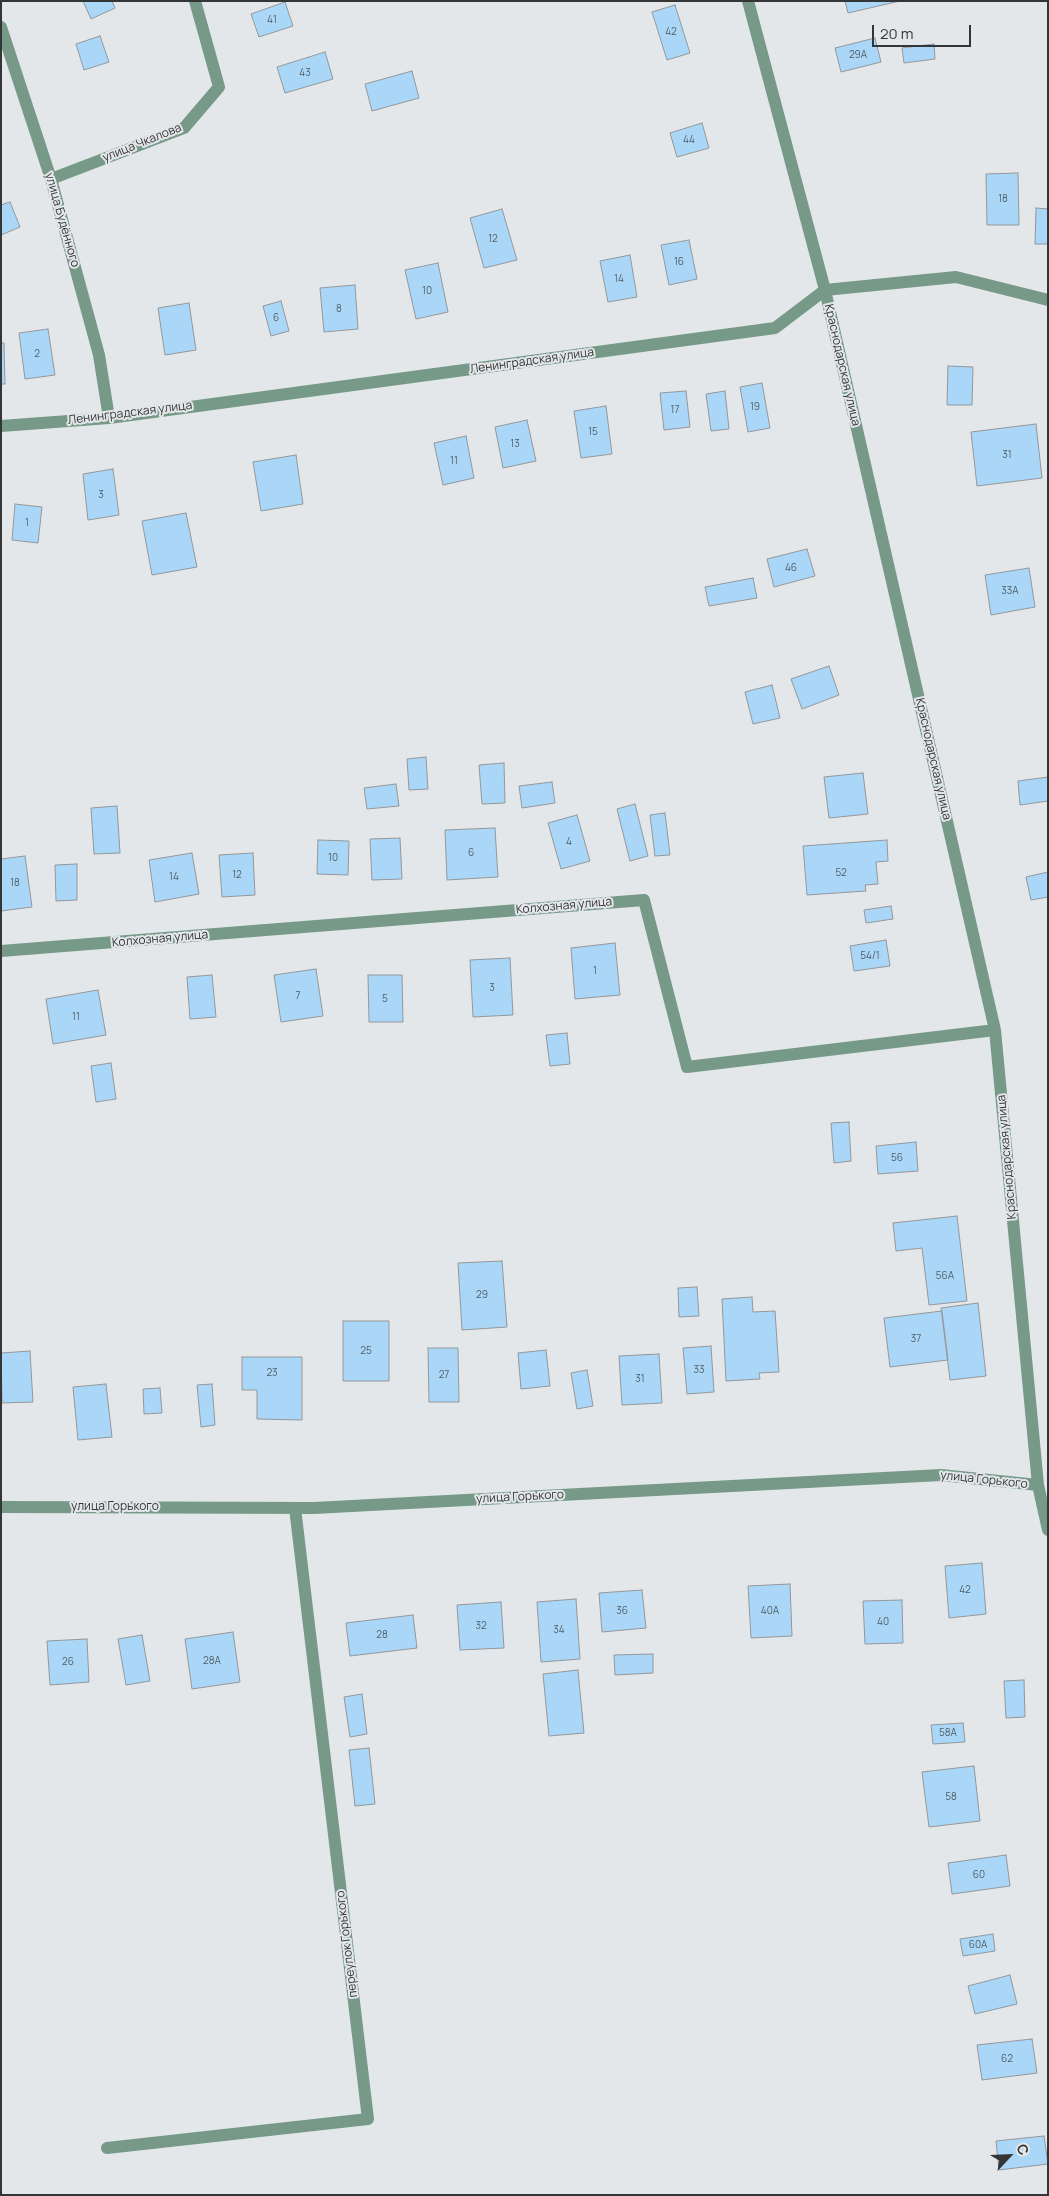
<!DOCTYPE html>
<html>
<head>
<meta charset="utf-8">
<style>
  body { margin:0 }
  #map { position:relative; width:1049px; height:2196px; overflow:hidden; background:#e4e7ea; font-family:Manrope,sans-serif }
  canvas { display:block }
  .frame { position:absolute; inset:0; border:2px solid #333536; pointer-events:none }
  .north { position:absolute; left:984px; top:2131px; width:50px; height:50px; -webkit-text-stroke:4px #e4e7ea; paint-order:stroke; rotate:65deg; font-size:14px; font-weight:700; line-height:20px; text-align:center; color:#333536 }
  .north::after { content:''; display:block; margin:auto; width:18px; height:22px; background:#333536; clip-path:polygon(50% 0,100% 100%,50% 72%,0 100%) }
  .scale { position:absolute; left:872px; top:25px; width:99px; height:22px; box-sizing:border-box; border:2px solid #333536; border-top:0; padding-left:6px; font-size:15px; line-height:18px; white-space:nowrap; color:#333536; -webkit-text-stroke:4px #e4e7ea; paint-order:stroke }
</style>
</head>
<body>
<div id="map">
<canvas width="1049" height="2196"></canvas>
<div class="frame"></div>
<div class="north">С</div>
<div class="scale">20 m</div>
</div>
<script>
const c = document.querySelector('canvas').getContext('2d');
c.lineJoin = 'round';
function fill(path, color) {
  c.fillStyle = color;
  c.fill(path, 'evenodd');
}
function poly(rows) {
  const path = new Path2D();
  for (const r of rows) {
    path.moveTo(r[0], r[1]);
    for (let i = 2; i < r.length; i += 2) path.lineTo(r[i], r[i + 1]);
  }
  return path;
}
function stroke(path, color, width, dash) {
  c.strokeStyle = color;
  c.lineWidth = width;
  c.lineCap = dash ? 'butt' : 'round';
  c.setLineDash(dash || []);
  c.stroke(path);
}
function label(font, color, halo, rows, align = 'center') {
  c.font = font + ' Manrope,sans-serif';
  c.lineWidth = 4;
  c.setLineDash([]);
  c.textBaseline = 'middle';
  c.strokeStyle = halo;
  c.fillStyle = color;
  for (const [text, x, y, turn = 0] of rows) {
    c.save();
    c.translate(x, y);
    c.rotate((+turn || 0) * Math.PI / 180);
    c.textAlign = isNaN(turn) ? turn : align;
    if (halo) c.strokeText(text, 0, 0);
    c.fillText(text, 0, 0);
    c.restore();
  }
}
const building = poly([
  [83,1,112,1,115,8,91,19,83,1],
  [845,1,900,1,848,13,845,1],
  [285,2,293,26,259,37,251,14,285,2],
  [675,5,690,53,667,60,652,12,675,5],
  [100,36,109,62,84,70,76,44,100,36],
  [875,38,881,62,841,72,835,48,875,38],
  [934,44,935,59,904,63,902,48,934,44],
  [325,52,333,79,285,93,277,67,325,52],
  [412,71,419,98,372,111,365,84,412,71],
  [702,123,709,148,677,157,670,133,702,123],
  [1018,173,1019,225,987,225,986,174,1018,173],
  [10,202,20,227,1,235,1,205,10,202],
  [1036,208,1048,209,1048,244,1035,244,1036,208],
  [502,209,517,260,484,268,470,218,502,209],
  [689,240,697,279,669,285,661,245,689,240],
  [630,255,637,297,608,302,600,261,630,255],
  [438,263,448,312,416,319,405,270,438,263],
  [355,285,358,329,324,332,320,288,355,285],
  [281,301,289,331,271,336,263,306,281,301],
  [189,303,196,350,165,355,158,308,189,303],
  [48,329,55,375,25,379,19,333,48,329],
  [1,343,4,343,5,384,1,384,1,343],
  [948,366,973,367,972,405,947,405,948,366],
  [762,383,770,428,748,432,740,387,762,383],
  [686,391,690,427,664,430,660,393,686,391],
  [725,391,729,429,711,431,706,394,725,391],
  [606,406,612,454,581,458,574,411,606,406],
  [527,420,536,461,503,468,495,427,527,420],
  [1036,424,1042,478,977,486,971,432,1036,424],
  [466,436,474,478,443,485,434,443,466,436],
  [296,455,303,504,261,511,253,462,296,455],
  [113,469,119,515,88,520,83,474,113,469],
  [15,504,42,507,38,543,12,540,15,504],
  [186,513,197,567,152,575,142,521,186,513],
  [807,549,815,576,774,587,767,559,807,549],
  [1029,568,1035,607,991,615,985,575,1029,568],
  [753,578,757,598,709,606,705,587,753,578],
  [829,666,839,695,802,709,791,679,829,666],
  [772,685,780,718,753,724,745,692,772,685],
  [426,757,428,789,409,790,407,759,426,757],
  [504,763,505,803,482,804,479,765,504,763],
  [863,773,868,814,829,818,824,777,863,773],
  [1048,777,1048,801,1020,805,1018,781,1048,777],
  [552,782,555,803,522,808,519,786,552,782],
  [396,784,399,806,367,809,364,788,396,784],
  [635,804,648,856,630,861,617,809,635,804],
  [117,806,120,853,94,854,91,808,117,806],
  [665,813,670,855,655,856,650,815,665,813],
  [577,815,590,861,561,869,548,823,577,815],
  [495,828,498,877,447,880,445,830,495,828],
  [400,838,402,879,372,880,370,839,400,838],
  [318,840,349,841,348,875,317,874,318,840],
  [887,840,888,861,876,862,878,884,865,885,866,891,807,895,803,846,887,840],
  [192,853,199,894,155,902,149,860,192,853],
  [253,853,255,895,222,897,219,855,253,853],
  [25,856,32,907,1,911,1,859,25,856],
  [77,864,77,900,56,901,55,865,77,864],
  [1048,872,1048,897,1031,900,1026,877,1048,872],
  [891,906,893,919,866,923,864,910,891,906],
  [886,940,890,966,854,971,850,946,886,940],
  [615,943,620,995,575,999,571,948,615,943],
  [510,958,513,1015,473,1017,470,960,510,958],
  [316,969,323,1016,281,1022,274,975,316,969],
  [212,975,216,1017,190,1019,187,977,212,975],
  [368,975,402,975,403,1022,369,1022,368,975],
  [98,990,106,1035,53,1044,46,999,98,990],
  [567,1033,570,1064,550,1066,546,1035,567,1033],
  [111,1063,116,1099,96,1102,91,1066,111,1063],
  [849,1122,851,1161,834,1163,831,1123,849,1122],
  [916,1142,918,1171,878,1174,876,1146,916,1142],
  [957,1216,967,1301,929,1305,922,1248,896,1251,893,1223,957,1216],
  [502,1261,507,1327,462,1330,458,1263,502,1261],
  [697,1287,699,1316,679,1317,678,1288,697,1287],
  [752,1297,753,1312,775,1311,779,1372,759,1373,760,1379,726,1381,722,1299,752,1297],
  [978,1303,986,1376,950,1380,941,1308,978,1303],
  [942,1311,948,1360,890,1367,884,1318,942,1311],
  [343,1321,389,1321,389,1381,343,1381,343,1321],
  [711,1346,714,1392,687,1394,683,1348,711,1346],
  [428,1348,458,1348,459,1402,429,1402,428,1348],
  [546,1350,550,1386,521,1389,518,1353,546,1350],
  [30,1351,33,1402,2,1403,1,1353,30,1351],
  [659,1354,662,1403,622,1405,619,1356,659,1354],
  [242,1357,302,1357,302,1420,257,1419,257,1390,242,1390,242,1357],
  [587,1370,593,1406,577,1409,571,1373,587,1370],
  [106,1384,112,1437,78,1440,73,1387,106,1384],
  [212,1384,215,1425,201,1427,197,1385,212,1384],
  [160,1388,162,1413,144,1414,143,1389,160,1388],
  [982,1563,986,1614,949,1618,945,1566,982,1563],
  [790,1584,792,1636,751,1638,748,1586,790,1584],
  [642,1590,646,1628,602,1632,599,1593,642,1590],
  [576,1599,580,1659,541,1662,537,1602,576,1599],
  [902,1600,903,1643,865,1644,863,1601,902,1600],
  [501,1602,504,1648,460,1650,457,1605,501,1602],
  [413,1615,417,1648,350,1656,346,1623,413,1615],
  [233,1632,240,1682,192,1689,185,1639,233,1632],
  [142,1635,150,1681,126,1685,118,1639,142,1635],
  [87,1639,89,1682,50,1685,47,1641,87,1639],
  [653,1654,653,1673,615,1675,614,1655,653,1654],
  [578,1670,584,1733,549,1736,543,1674,578,1670],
  [1024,1680,1025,1717,1006,1718,1004,1681,1024,1680],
  [362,1694,367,1734,350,1737,344,1697,362,1694],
  [963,1723,965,1742,933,1744,931,1725,963,1723],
  [369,1748,375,1804,355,1806,349,1750,369,1748],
  [974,1766,980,1821,929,1827,922,1772,974,1766],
  [1006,1855,1010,1886,952,1894,948,1863,1006,1855],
  [993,1934,995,1951,963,1956,960,1939,993,1934],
  [1010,1975,1017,2004,975,2014,968,1986,1010,1975],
  [1032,2039,1037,2073,982,2080,977,2045,1032,2039],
  [1044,2136,1048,2164,999,2170,996,2141,1044,2136]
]);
const minor = poly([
  [748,1,825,290,995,1030,1038,1485,1048,1530],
  [1,27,51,179,99,355,109,418],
  [51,179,184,128,219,87,195,1],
  [1,426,109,418,775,328,825,290,956,277,1048,300],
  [1,951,644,900,687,1067,995,1030],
  [1,1507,314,1508,941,1475,1038,1485],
  [107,2148,368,2119,295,1508]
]);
const numberNames = [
  ["41",272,20],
  ["42",671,32],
  ["29А",858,55],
  ["43",305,73],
  ["44",689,140],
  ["18",1003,199],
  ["12",493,239],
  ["16",679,262],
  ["14",619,279],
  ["10",427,291],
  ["8",339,309],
  ["6",276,318],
  ["2",37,354],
  ["19",755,407],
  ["17",675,410],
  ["15",593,432],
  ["13",515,444],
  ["31",1007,455],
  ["11",454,461],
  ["3",101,495],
  ["1",27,523],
  ["46",791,568],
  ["33А",1010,591],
  ["4",569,842],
  ["6",471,853],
  ["10",333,858],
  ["52",841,873],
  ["12",237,875],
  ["14",174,877],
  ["18",15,883],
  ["54/1",870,956],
  ["1",595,971],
  ["3",492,988],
  ["7",298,996],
  ["5",385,999],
  ["11",76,1017],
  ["56",897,1158],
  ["56А",945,1276],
  ["29",482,1295],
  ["37",916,1339],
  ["25",366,1351],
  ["33",699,1370],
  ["23",272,1373],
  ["27",444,1375],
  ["31",640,1379],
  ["42",965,1590],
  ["36",622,1611],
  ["40А",770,1611],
  ["40",883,1622],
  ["32",481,1626],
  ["34",559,1630],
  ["28",382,1635],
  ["28А",212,1661],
  ["26",68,1662],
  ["58А",948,1733],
  ["58",951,1797],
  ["60",979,1875],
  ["60А",978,1945],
  ["62",1007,2059]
];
const streetNames = [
  ["улица Чкалова",142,143,-22],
  ["улица Будённого",62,220,74],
  ["Ленинградская улица",532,361,-8],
  ["Краснодарская улица",842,365,77],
  ["Ленинградская улица",130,413,-7],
  ["Краснодарская улица",933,759,77],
  ["Колхозная улица",564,906,-5],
  ["Колхозная улица",160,939,-5],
  ["Краснодарская улица",1007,1157,-95],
  ["улица Горького",984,1480,6],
  ["улица Горького",520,1497,-3],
  ["улица Горького",115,1507],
  ["переулок Горького",347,1944,-97]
];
fill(building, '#aad7f7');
stroke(building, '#93979a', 1);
stroke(minor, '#769a87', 12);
label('10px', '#515e66', null, numberNames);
label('12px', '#333536', '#e4e7ea', streetNames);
</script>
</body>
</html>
